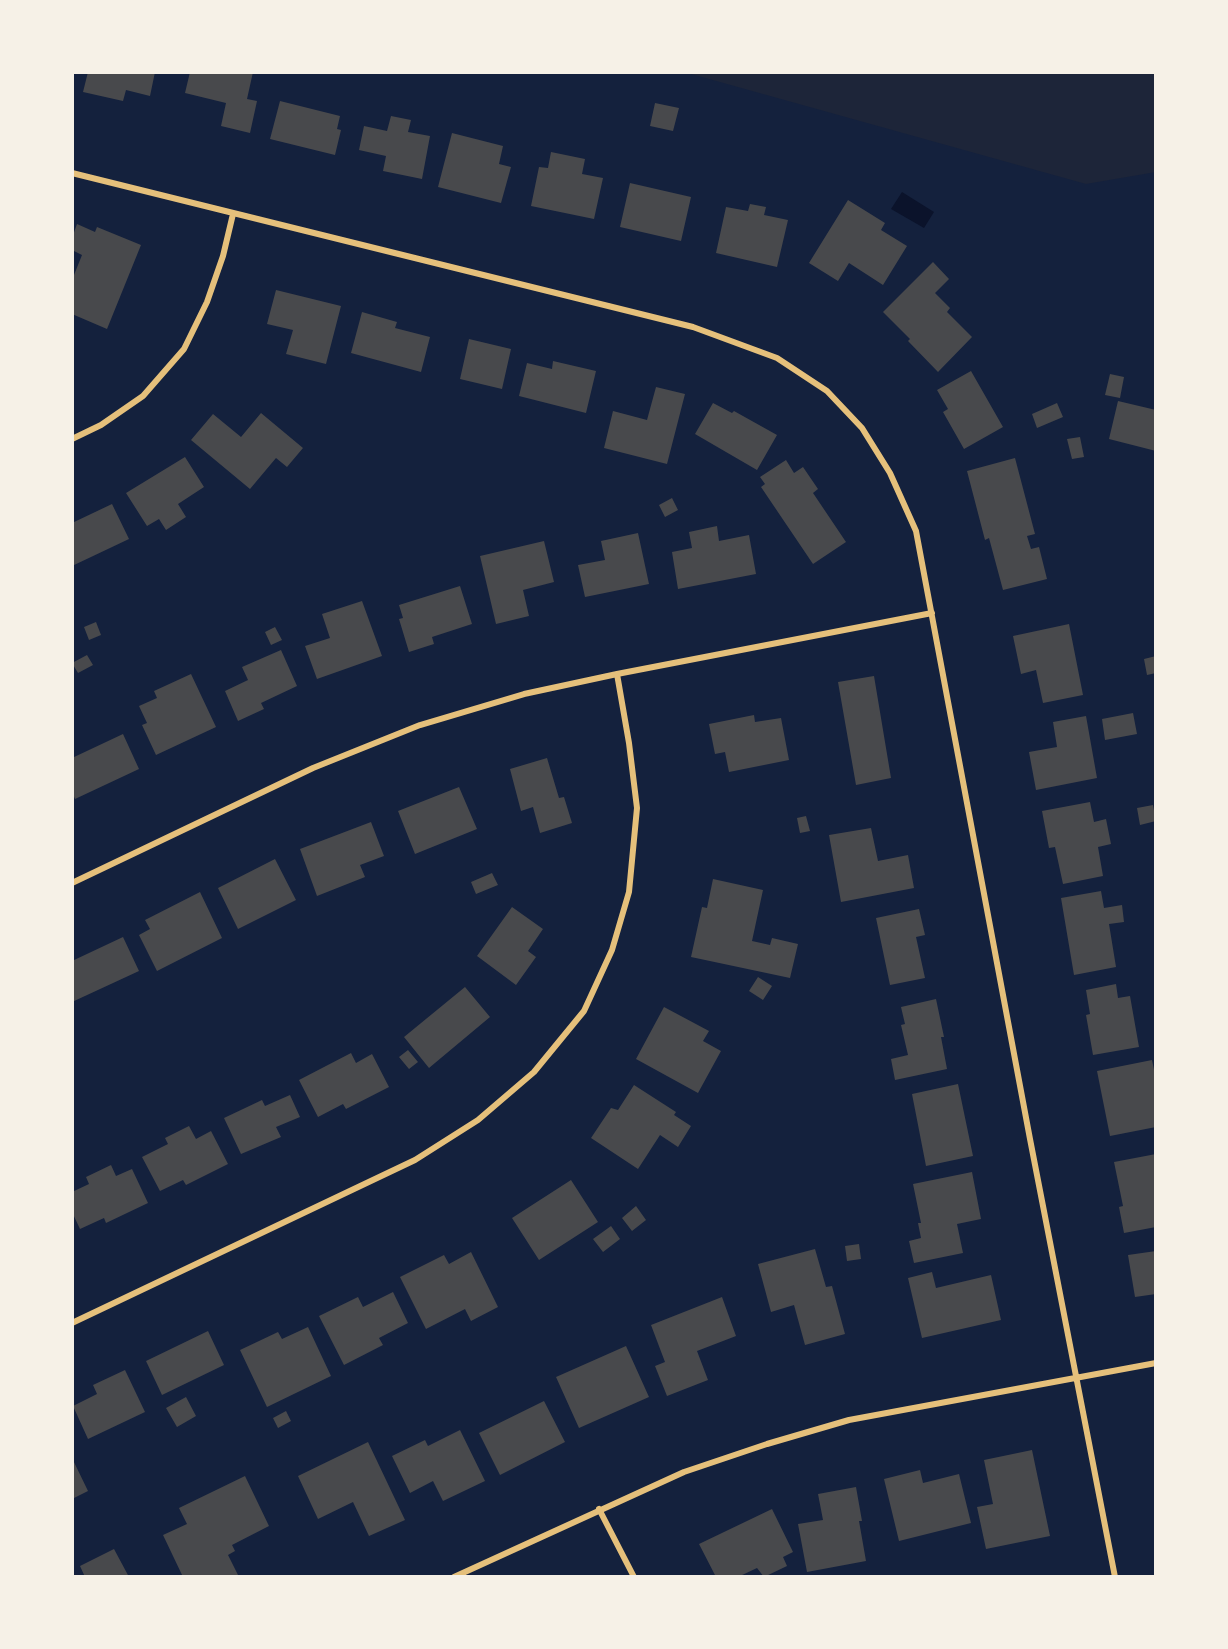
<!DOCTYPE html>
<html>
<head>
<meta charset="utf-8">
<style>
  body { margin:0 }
  #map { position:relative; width:1228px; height:1649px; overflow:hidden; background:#14213d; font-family:"Noto Serif",serif }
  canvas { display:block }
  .frame { position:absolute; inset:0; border:74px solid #f6f1e7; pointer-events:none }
</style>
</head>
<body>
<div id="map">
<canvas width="1228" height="1649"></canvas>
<div class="frame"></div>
</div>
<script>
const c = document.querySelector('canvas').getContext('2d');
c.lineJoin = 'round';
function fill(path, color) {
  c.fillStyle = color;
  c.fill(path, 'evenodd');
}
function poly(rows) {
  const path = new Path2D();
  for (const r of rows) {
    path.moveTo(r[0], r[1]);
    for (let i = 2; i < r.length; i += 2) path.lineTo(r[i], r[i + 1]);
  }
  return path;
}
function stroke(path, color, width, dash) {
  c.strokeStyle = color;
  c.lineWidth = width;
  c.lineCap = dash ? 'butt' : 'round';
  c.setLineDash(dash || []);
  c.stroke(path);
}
const green = poly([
  [684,72,1156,72,1156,172,1086,184]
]);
const water = poly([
  [902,192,934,212,924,228,891,209]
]);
const building = poly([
  [88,72,155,72,150,96,126,90,123,101,83,92],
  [190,72,253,72,247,99,257,101,250,133,221,126,226,103,185,93],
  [280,101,340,116,337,129,341,130,335,155,270,139],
  [655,103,679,108,673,131,650,126],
  [391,116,411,120,408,132,430,136,422,179,383,171,386,156,359,150,364,126,387,131],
  [452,133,503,146,499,164,511,167,501,203,438,187],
  [551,152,585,159,582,174,603,178,594,219,531,206,539,167,548,168],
  [630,183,691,197,681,241,620,227],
  [848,200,885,223,881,230,907,246,883,285,849,263,838,281,809,263],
  [750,204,766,207,764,215,788,220,777,267,716,253,726,207,748,211],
  [77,224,95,232,97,227,141,245,107,329,72,314,72,280,82,255,72,250,72,238],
  [933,262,949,279,935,293,950,308,947,312,972,337,938,372,908,341,910,339,883,312],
  [276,290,341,306,326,364,286,354,293,330,267,324],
  [362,312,397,322,395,328,430,337,421,372,351,353],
  [469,339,511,349,502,389,460,379],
  [553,361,596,371,586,413,519,396,527,363,552,369],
  [971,371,1003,427,964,449,943,412,948,409,937,390],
  [1110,374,1124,377,1120,398,1105,395],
  [656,387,685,394,667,464,604,448,613,411,647,420],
  [1118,401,1156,410,1156,451,1109,439],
  [713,403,732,413,734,411,777,435,757,470,695,434],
  [1057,403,1063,417,1037,428,1032,414],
  [261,413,303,448,287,467,276,458,250,489,191,440,213,414,241,437],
  [1080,437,1084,457,1072,459,1067,439],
  [185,457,204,487,178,504,186,517,166,530,159,519,147,526,126,493],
  [1015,458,1035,534,1027,536,1031,549,1039,547,1047,579,1003,590,989,538,985,540,967,471],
  [786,460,794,473,803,467,818,489,813,493,846,542,813,564,761,487,765,484,760,477],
  [672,498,678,510,665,517,659,505],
  [112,504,129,539,72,566,72,523],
  [717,526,719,541,749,535,756,574,678,589,672,552,692,548,689,532],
  [638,533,649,584,585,597,578,565,605,560,601,541],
  [544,541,554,582,523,590,529,616,496,624,480,556],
  [460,586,472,624,432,637,434,644,409,652,399,619,403,618,399,605],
  [362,601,382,656,317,679,305,646,330,638,322,614],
  [96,622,101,635,89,640,84,627],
  [1069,624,1083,695,1043,703,1036,670,1021,674,1013,636],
  [275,627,282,640,271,645,265,632],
  [281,650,297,686,261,703,264,709,238,721,225,691,248,680,242,667],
  [87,655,93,665,78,673,72,663],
  [1156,656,1156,673,1147,675,1144,659],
  [191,674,216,727,156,755,142,725,147,723,139,706,157,698,154,691],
  [874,676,891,778,856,785,838,682],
  [1133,713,1137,734,1105,740,1102,719],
  [754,715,755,722,781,718,789,760,729,772,725,752,715,754,709,724],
  [1086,716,1097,778,1036,790,1029,752,1057,747,1053,722],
  [123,734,139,769,75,799,72,792,72,758],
  [547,758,559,798,564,797,572,823,540,833,533,807,521,811,510,769],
  [459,787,477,829,415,854,398,811],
  [1090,802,1094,822,1106,819,1111,844,1098,847,1103,876,1063,884,1055,847,1049,848,1042,811],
  [1153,805,1156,821,1140,825,1137,808],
  [806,816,810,831,800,833,797,818],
  [371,822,384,856,360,865,365,877,317,896,300,849],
  [871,828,878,861,908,855,914,888,841,902,829,835],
  [275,859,296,900,238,929,218,888],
  [492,873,498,885,476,894,471,882],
  [713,879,763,890,752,941,770,945,772,938,798,944,790,978,691,957,702,907,707,908],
  [1101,891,1104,908,1122,905,1124,922,1109,924,1116,967,1074,975,1061,898],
  [200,892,222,938,157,971,139,935,150,929,145,920],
  [512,907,543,929,528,951,536,957,516,985,477,956],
  [919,909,925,935,916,937,925,978,890,985,876,918],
  [123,937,139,971,72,1002,72,961],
  [758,977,772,986,763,1000,749,991],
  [1116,984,1118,998,1130,996,1139,1047,1093,1055,1086,1015,1090,1014,1086,990],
  [465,987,490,1017,429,1068,404,1037],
  [936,999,944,1037,941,1037,947,1069,895,1080,891,1059,908,1055,901,1025,905,1024,901,1007],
  [664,1007,709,1031,703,1041,721,1051,698,1093,636,1059],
  [408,1050,418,1062,409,1069,399,1057],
  [351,1053,356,1063,372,1054,389,1087,346,1109,343,1104,318,1117,299,1080],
  [1152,1060,1156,1079,1156,1127,1110,1136,1097,1071],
  [958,1084,973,1156,926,1166,912,1094],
  [634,1085,676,1112,674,1115,691,1126,678,1147,660,1135,638,1169,591,1138,611,1108,618,1110],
  [290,1095,300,1117,276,1127,281,1137,241,1154,224,1118,262,1100,265,1106],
  [189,1126,196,1139,211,1131,228,1164,186,1185,183,1180,160,1191,142,1157,168,1144,165,1138],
  [1156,1154,1156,1227,1124,1233,1119,1207,1123,1206,1114,1162],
  [111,1165,116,1176,132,1169,148,1203,106,1223,104,1218,80,1229,72,1212,72,1192,89,1184,86,1177],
  [972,1172,981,1219,957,1224,963,1253,914,1263,909,1241,921,1238,918,1223,921,1223,913,1184],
  [571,1180,598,1222,539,1260,512,1218],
  [636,1206,646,1220,632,1231,622,1218],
  [611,1226,620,1239,603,1252,593,1239],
  [859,1244,861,1259,847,1261,845,1246],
  [815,1249,826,1287,832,1286,845,1334,805,1345,794,1305,771,1312,758,1264],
  [1156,1251,1156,1294,1135,1297,1128,1255],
  [471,1252,498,1307,471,1321,465,1309,426,1329,400,1277,444,1255,449,1264],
  [932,1272,936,1288,991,1275,1001,1320,922,1338,908,1278],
  [393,1292,408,1323,379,1338,383,1345,344,1365,319,1316,358,1297,363,1307],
  [722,1297,736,1336,697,1351,708,1380,667,1396,655,1366,665,1362,651,1325],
  [308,1327,331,1376,267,1407,240,1350,278,1332,282,1339],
  [208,1331,224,1365,162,1395,146,1361],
  [626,1346,649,1397,579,1428,556,1377],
  [125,1370,145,1412,88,1439,73,1406,97,1394,93,1385],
  [186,1397,196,1416,177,1427,166,1408],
  [544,1401,565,1442,500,1475,479,1433],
  [286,1411,291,1421,278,1428,273,1418],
  [460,1430,485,1481,443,1501,433,1481,410,1493,392,1456,425,1440,428,1446],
  [368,1442,405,1520,369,1536,353,1502,318,1519,298,1476],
  [1032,1450,1050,1536,986,1549,977,1507,993,1504,984,1460],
  [72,1458,88,1491,72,1499],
  [920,1470,923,1483,959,1474,971,1523,899,1541,884,1479],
  [245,1476,269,1526,232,1545,235,1551,228,1555,239,1577,183,1577,163,1535,187,1524,179,1508],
  [856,1487,862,1521,859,1521,866,1561,807,1572,798,1524,823,1520,818,1494],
  [772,1509,793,1552,783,1557,787,1566,764,1577,757,1568,738,1577,716,1577,699,1544],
  [114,1549,129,1577,85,1577,80,1566]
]);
const minor = poly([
  [72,173,693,327,777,358,827,391,862,428,890,473,916,531,1030,1139,1115,1577],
  [72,439,101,425,143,396,184,349,207,302,223,256,233,214],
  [72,883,313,768,420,725,524,694,617,674,932,613],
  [72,1323,415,1160,478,1120,534,1072,584,1011,612,950,629,892,637,808,629,743,617,674],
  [599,1509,634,1577],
  [454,1577,684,1472,767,1444,849,1420,1156,1363]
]);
fill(green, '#1d2539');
fill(water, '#0b132b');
fill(building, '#48494c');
stroke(minor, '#e5c07b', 6);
</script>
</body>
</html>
